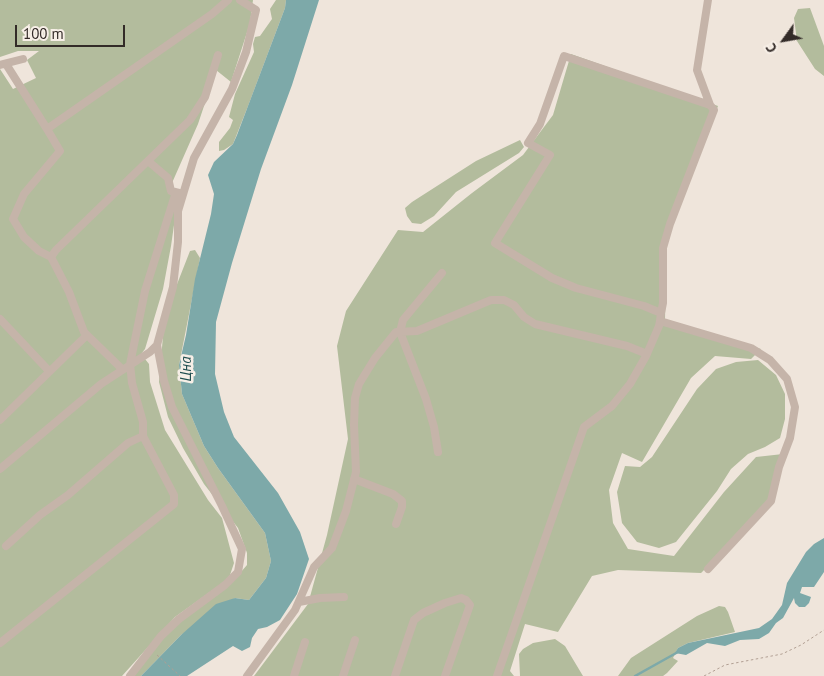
<!DOCTYPE html>
<html>
<head>
<meta charset="utf-8">
<style>
  body { margin:0 }
  #map { position:relative; width:824px; height:676px; overflow:hidden; background:#efe5db; font-family:"PT Sans",sans-serif }
  canvas { display:block }
  .north { position:absolute; left:759px; top:15px; width:50px; height:50px; -webkit-text-stroke:4px #f7efe7; paint-order:stroke; rotate:238deg; font-size:14px; font-weight:700; line-height:20px; text-align:center; color:#332b28 }
  .north::after { content:''; display:block; margin:auto; width:18px; height:22px; background:#332b28; clip-path:polygon(50% 0,100% 100%,50% 72%,0 100%) }
  .scale { position:absolute; left:15px; top:25px; width:110px; height:22px; box-sizing:border-box; border:2px solid #332b28; border-top:0; padding-left:6px; font-size:15px; line-height:18px; white-space:nowrap; color:#332b28; -webkit-text-stroke:4px #f7efe7; paint-order:stroke }
</style>
</head>
<body>
<div id="map">
<canvas width="824" height="676"></canvas>
<div class="north">С</div>
<div class="scale">100 m</div>
</div>
<script>
const c = document.querySelector('canvas').getContext('2d');
c.lineJoin = 'round';
function fill(path, color) {
  c.fillStyle = color;
  c.fill(path, 'evenodd');
}
function poly(rows) {
  const path = new Path2D();
  for (const r of rows) {
    path.moveTo(r[0], r[1]);
    for (let i = 2; i < r.length; i += 2) path.lineTo(r[i], r[i + 1]);
  }
  return path;
}
function stroke(path, color, width, dash) {
  c.strokeStyle = color;
  c.lineWidth = width;
  c.lineCap = dash ? 'butt' : 'round';
  c.setLineDash(dash || []);
  c.stroke(path);
}
function label(font, color, halo, rows, align = 'center') {
  c.font = font + ' "PT Sans",sans-serif';
  c.lineWidth = 5;
  c.setLineDash([]);
  c.textBaseline = 'middle';
  c.strokeStyle = halo;
  c.fillStyle = color;
  for (const [text, x, y, turn = 0] of rows) {
    c.save();
    c.translate(x, y);
    c.rotate((+turn || 0) * Math.PI / 180);
    c.textAlign = isNaN(turn) ? turn : align;
    if (halo) c.strokeText(text, 0, 0);
    c.fillText(text, 0, 0);
    c.restore();
  }
}
const green = poly([
  [0,0,253,0,250,23,231,82,216,70,198,124,168,192,178,197,171,246,163,289,145,349,141,354,149,364,150,382,165,430,208,500,222,518,234,563,230,575,224,582,175,617,122,676,0,676,0,69,13,89,36,78,27,60,39,51,18,51,0,57],
  [276,0,286,0,285,8,248,106,233,144,224,150,219,151,219,142,230,128,233,120,229,117,235,94,254,52,253,44,255,37,260,36,272,19,270,9],
  [810,8,824,46,824,76,815,69,797,41,794,18,798,9],
  [571,54,718,106,667,240,665,319,761,349,751,359,715,356,691,378,642,462,622,453,609,490,613,523,628,549,674,556,724,492,756,457,783,454,774,501,701,573,618,570,592,576,558,632,525,624,510,671,514,676,254,676,308,604,327,535,348,439,337,346,346,311,398,230,423,232,472,193,523,155,553,115],
  [520,140,524,147,519,153,456,192,434,216,421,224,412,223,407,216,405,208,412,202,476,161],
  [195,250,200,258,179,365,182,394,204,446,218,468,265,533,271,561,266,578,249,600,235,598,181,635,141,676,131,676,156,640,234,580,247,565,247,553,238,528,204,484,183,448,168,417,159,382,163,336,172,297,190,251],
  [758,360,776,375,785,394,785,419,780,438,765,447,748,454,731,469,717,491,676,542,659,548,637,542,622,523,617,492,625,466,640,467,652,457,697,389,716,369,736,362],
  [719,606,725,607,728,612,735,632,688,643,678,648,673,658,678,661,667,673,663,676,618,676,631,658,697,616],
  [555,639,565,646,583,676,520,676,519,654,523,649,533,643]
]);
const water = poly([
  [286,0,319,0,292,85,261,169,232,263,216,322,215,374,224,412,234,437,278,493,300,532,309,559,297,594,280,620,267,627,258,629,252,638,250,647,242,651,233,646,187,676,141,676,181,635,216,604,235,598,249,600,266,578,271,561,265,533,218,468,204,446,182,394,179,365,186,335,195,279,211,214,214,194,208,175,214,162,233,144,237,135,285,8],
  [824,538,824,572,814,587,802,587,800,593,811,597,809,603,805,607,799,607,795,603,794,598,783,618,776,623,769,633,759,639,740,640,725,646,707,643,686,655,675,653,678,648,688,643,759,628,772,619,782,605,787,583,806,552,814,544]
]);
const stream = poly([
  [635,676,678,652]
]);
const path = poly([
  [157,655,180,676],
  [704,676,725,665,782,654,801,645,824,630]
]);
const minor = poly([
  [708,0,697,70,710,105],
  [6,64,47,129,212,14,228,0],
  [0,65,23,59],
  [47,129,60,151,24,194,13,219,24,237,39,251,51,257],
  [148,161,168,178,171,191,179,193],
  [0,319,49,371],
  [660,321,751,348,770,360,787,379,795,407,790,438,779,467,771,501,708,569],
  [122,369,84,332,69,292,51,257,56,250,190,120,205,97,218,55],
  [0,420,87,335],
  [438,452,434,427,426,399,400,332,403,320,442,273],
  [0,469,101,384,150,352,157,345],
  [354,479,393,494,402,501,402,507,396,524],
  [6,546,40,515,68,495,128,443,143,436],
  [299,602,320,598,344,597],
  [0,643,174,504,174,495,143,436,143,422,132,383,130,364,145,291,176,192],
  [130,676,161,636,179,619,225,585,238,572,242,549,222,506,172,407,164,381,157,345,173,287,178,242,178,211,194,158,232,89,246,52,256,10,240,0],
  [247,676,295,610,314,567,332,548,346,511,356,472,354,425,355,398,359,384,375,358,396,332,417,331,491,300,504,300,514,305,524,317,535,324,627,346,647,354],
  [294,676,305,642],
  [343,676,355,640],
  [395,676,414,620,423,613,445,603,461,598,466,600,470,605,445,676],
  [497,676,584,427,612,406,630,384,646,356,659,326,660,321,661,313,663,303,663,248,670,224,714,110,710,105,564,56,540,124,528,143,550,155,495,243,552,278,576,288,644,306,661,313]
]);
const waterNames = [
  ["Цна",187,369,-90]
];
fill(green, '#b3bc9d');
fill(water, '#7da9a9');
stroke(stream, '#7da9a9', 2.5);
stroke(path, '#b19f93', 1, [2.5, 2.5]);
stroke(minor, '#c5b4a9', 8);
label('italic 15px', '#224f50', '#f7efe7', waterNames);
</script>
</body>
</html>
